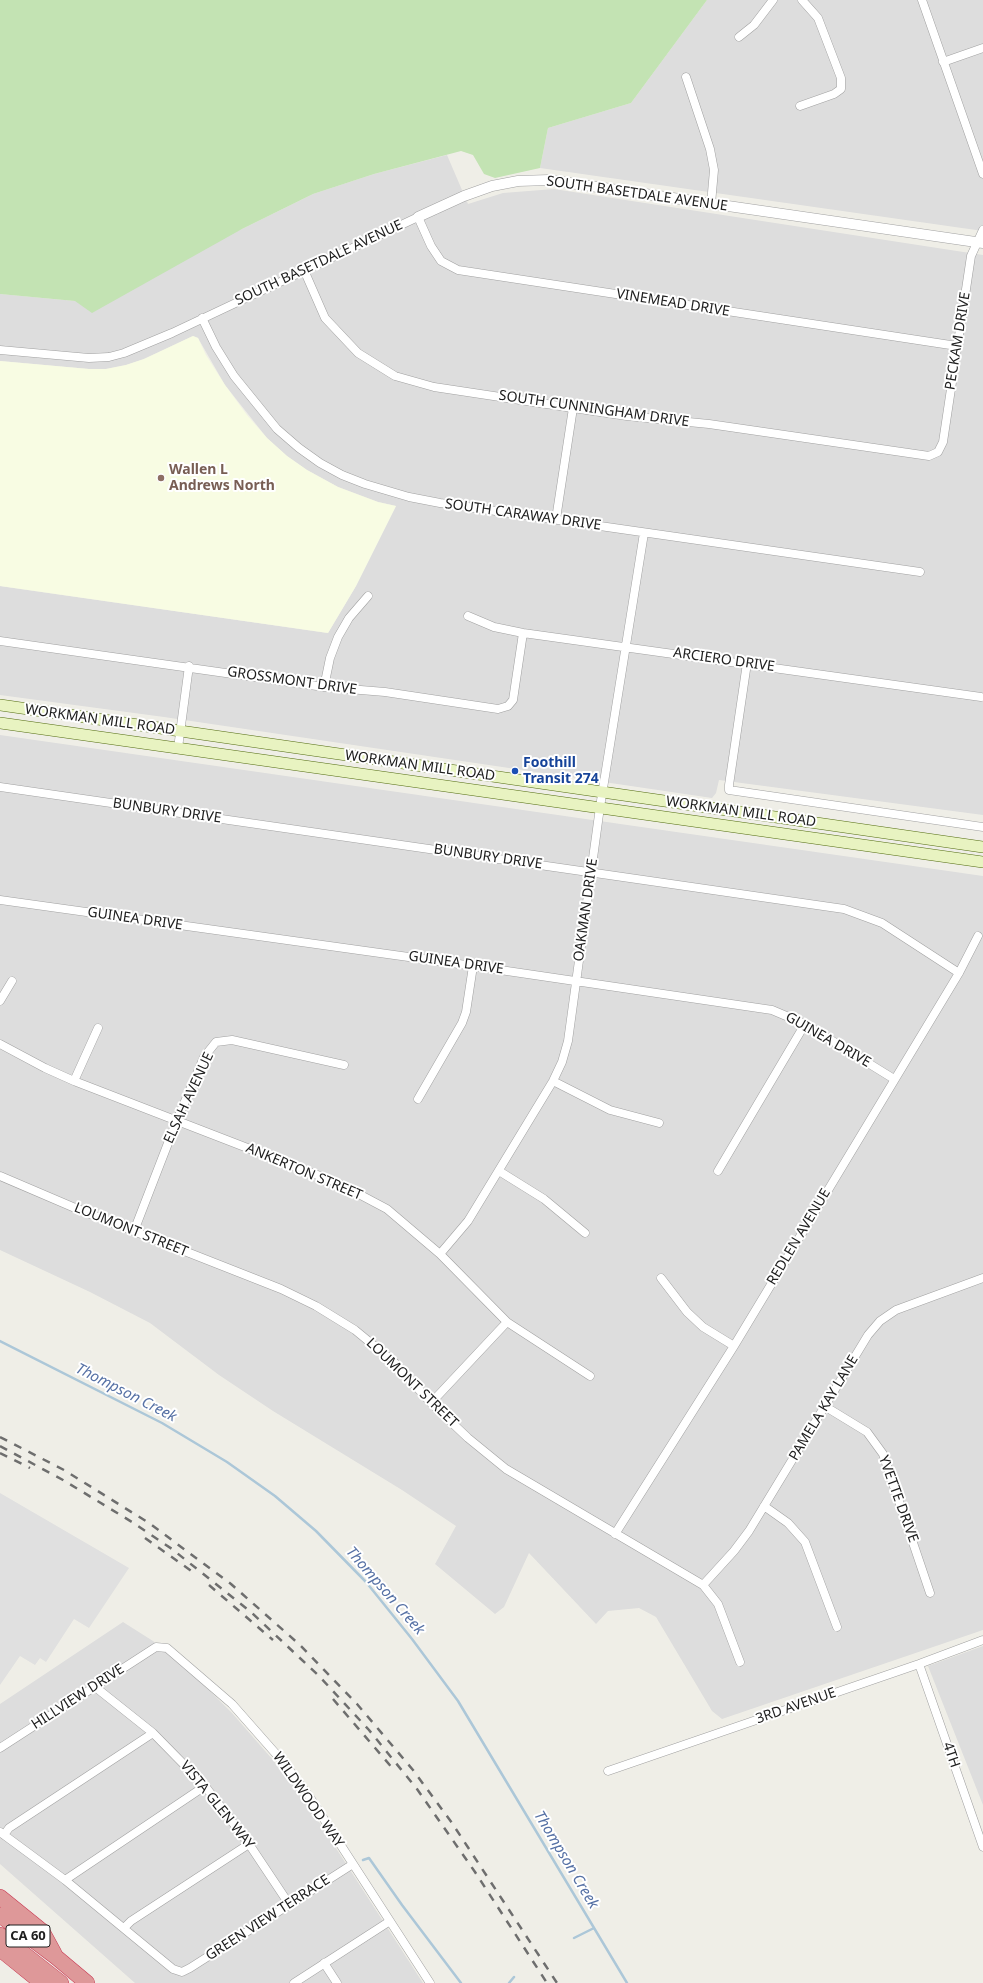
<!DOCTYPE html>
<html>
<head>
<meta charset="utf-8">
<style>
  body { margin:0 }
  canvas { display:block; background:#efeee7 }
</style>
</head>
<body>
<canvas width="983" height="1983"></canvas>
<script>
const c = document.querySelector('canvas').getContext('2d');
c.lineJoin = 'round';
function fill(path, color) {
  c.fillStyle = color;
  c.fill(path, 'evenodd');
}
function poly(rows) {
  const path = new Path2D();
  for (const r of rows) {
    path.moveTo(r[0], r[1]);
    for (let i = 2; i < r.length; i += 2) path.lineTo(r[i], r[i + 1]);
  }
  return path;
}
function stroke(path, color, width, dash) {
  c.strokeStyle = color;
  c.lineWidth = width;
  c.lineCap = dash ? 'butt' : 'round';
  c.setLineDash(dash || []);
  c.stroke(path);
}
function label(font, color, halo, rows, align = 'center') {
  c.font = font + ' "Noto Sans",sans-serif';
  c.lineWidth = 4;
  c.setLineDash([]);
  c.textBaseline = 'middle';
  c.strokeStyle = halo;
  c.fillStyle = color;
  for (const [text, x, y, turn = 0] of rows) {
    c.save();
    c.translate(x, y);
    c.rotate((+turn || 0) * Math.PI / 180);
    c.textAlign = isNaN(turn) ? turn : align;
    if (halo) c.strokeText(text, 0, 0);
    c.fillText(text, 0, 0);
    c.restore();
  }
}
const residential = poly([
  [707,0,983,0,983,231,540,168,548,128,631,103],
  [447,155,468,204,503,193,554,189,983,255,983,815,719,780,716,793,712,798,164,717,0,695,0,586,328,633,356,586,396,506,378,502,338,487,307,470,287,456,267,438,225,385,198,338,193,336,144,359,126,365,106,369,89,369,0,361,0,294,75,301,242,229,313,194,374,174],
  [0,735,983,876,983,1630,722,1719,712,1711,656,1617,639,1608,608,1611,596,1624,529,1553,504,1607,495,1614,435,1564,456,1526,402,1490,273,1411,219,1375,150,1323,90,1292,0,1250],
  [123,1622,153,1641,204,1685,232,1713,273,1760,301,1794,423,1983,135,1983,0,1864,0,1704],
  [983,1646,983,1805,928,1666]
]);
const education = poly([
  [193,336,198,338,206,355,225,385,247,415,267,438,287,456,307,470,338,487,378,502,396,506,356,586,328,633,0,586,0,361,89,369,106,369,126,365,144,359]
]);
const grass = poly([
  [0,0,707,0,631,103,548,128,540,168,495,178,484,174,473,155,461,151,374,174,313,194,242,229,92,313,75,301,0,294]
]);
const parking = poly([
  [0,1493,129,1568,89,1628,74,1619,46,1662,40,1658,35,1665,20,1656,0,1685]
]);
const stream = poly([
  [0,1341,162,1423,227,1462,275,1496,316,1531,366,1582,412,1639,458,1701,627,1983],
  [363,1860,369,1858,402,1905,461,1983],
  [574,1938,594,1928],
  [509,1983,514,1977]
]);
const minor = poly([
  [922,0,983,174],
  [739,37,754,25,773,0],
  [943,62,983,48],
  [686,77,710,149,714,170,711,204],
  [800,106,834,94,841,89,841,78,818,18,802,0],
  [304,270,325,318,358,353,395,376,434,387,573,408,627,416,709,424,929,456,938,452,943,442,971,256,983,230],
  [202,318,216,347,234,376,277,429,299,448,320,463,342,475,365,484,409,497,440,503,920,572],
  [0,350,89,358,109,357,124,353,172,333,418,217,431,246,441,261,458,270,957,346],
  [556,519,573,408],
  [468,616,494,627,523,633,981,697],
  [0,641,324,687,385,692,498,709,508,706,513,700,523,633],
  [747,663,729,785,729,790,983,827],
  [324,687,330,658,338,637,349,618,368,596],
  [178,748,189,666],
  [0,787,844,909,882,923,959,973],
  [0,900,473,966,772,1010,805,1024,894,1079],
  [0,1001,12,981],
  [0,1044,45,1068,74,1081,338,1183,387,1209,440,1254,507,1322,590,1376],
  [74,1081,98,1028],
  [553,1081,610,1110,659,1123],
  [418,1099,462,1023,466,1012,473,966],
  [499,1171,544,1199,585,1233],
  [718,1171,805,1024],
  [0,1176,75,1208,281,1289,316,1306,355,1330,395,1363,431,1403,468,1438,506,1469,703,1585,718,1604,740,1662],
  [134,1231,177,1120,204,1057,216,1042,232,1040,344,1065],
  [440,1254,468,1221,553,1081,562,1062,568,1041,600,807,644,533],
  [661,1278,687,1312,703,1327,734,1346],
  [431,1403,507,1322],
  [826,1407,867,1432,883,1454,930,1593],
  [764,1506,788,1523,805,1542,837,1627],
  [615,1534,734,1346,959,973,978,936],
  [703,1585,734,1551,749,1531,868,1335,880,1321,896,1310,983,1278],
  [919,1664,983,1847],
  [96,1685,99,1690,153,1733,205,1786,249,1844,289,1904],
  [0,1748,156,1647,167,1648,232,1704,284,1763,309,1796,430,1983],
  [608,1771,919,1664,983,1640],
  [0,1832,65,1880,173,1969,182,1972,190,1968,353,1864],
  [4,1835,9,1828,153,1733],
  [65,1880,205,1786],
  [124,1928,131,1921,249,1844],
  [324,1963,337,1983],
  [294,1983,390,1921]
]);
const tertiary = poly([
  [418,217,464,196,492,186,518,181,549,180,983,243]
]);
const secondary = poly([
  [0,705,983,847],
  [0,723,983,862]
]);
const motorway = poly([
  [0,1897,42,1931,54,1953],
  [0,1915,56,1957,87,1983],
  [0,1935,61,1983],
  [0,1949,42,1983]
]);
const rail = poly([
  [0,1437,64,1470,149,1523,231,1584,300,1645,357,1704,413,1770,452,1823,557,1983],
  [0,1446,63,1480,132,1522,172,1549,252,1613,319,1676,369,1730,417,1789,475,1872,547,1983],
  [0,1453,30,1468],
  [145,1538,197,1575],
  [209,1585,273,1640],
  [333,1699,394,1770]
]);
const markers = [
  [161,478,4,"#8d6e63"],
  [515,771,4,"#1a4fb4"]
];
const shields = [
  [28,1936,44]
];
const shieldNames = [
  ["CA 60",28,1936]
];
const streetNames = [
  ["SOUTH BASETDALE AVENUE",637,194,8],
  ["SOUTH BASETDALE AVENUE",319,263,-25],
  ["VINEMEAD DRIVE",673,303,9],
  ["PECKAM DRIVE",958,341,-81],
  ["SOUTH CUNNINGHAM DRIVE",594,409,8],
  ["SOUTH CARAWAY DRIVE",523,515,8],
  ["ARCIERO DRIVE",724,660,8],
  ["GROSSMONT DRIVE",292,681,8],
  ["WORKMAN MILL ROAD",100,720,8],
  ["WORKMAN MILL ROAD",420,766,8],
  ["BUNBURY DRIVE",167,811,8],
  ["WORKMAN MILL ROAD",741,812,8],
  ["BUNBURY DRIVE",488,857,8],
  ["OAKMAN DRIVE",586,910,-82],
  ["GUINEA DRIVE",135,919,8],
  ["GUINEA DRIVE",456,963,8],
  ["GUINEA DRIVE",828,1040,30],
  ["ELSAH AVENUE",189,1098,-65],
  ["ANKERTON STREET",304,1172,23],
  ["LOUMONT STREET",131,1230,22],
  ["REDLEN AVENUE",799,1237,-59],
  ["LOUMONT STREET",412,1383,44],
  ["PAMELA KAY LANE",824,1408,-59],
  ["YVETTE DRIVE",898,1499,70],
  ["HILLVIEW DRIVE",78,1697,-33],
  ["3RD AVENUE",796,1706,-19],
  ["4TH",951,1755,71],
  ["WILDWOOD WAY",308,1800,55],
  ["VISTA GLEN WAY",217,1805,51],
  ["GREEN VIEW TERRACE",268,1918,-33]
];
const educationNames = [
  ["Wallen L",169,470],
  ["Andrews North",169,486]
];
const transitNames = [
  ["Foothill",523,763],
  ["Transit 274",523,779]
];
const waterNames = [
  ["Thompson Creek",126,1393,27],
  ["Thompson Creek",385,1591,49],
  ["Thompson Creek",566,1860,59]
];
fill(residential, '#ddd');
fill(education, '#f8fce3');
fill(grass, '#c3e3b3');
fill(parking, '#e0e0e0');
stroke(stream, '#acc7d8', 2.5);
stroke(minor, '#a1a1a1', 9);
stroke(tertiary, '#a1a1a1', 11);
stroke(secondary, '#536c11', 12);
stroke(motorway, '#c83953', 16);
stroke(minor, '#fff', 8);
stroke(tertiary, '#fff', 10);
stroke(secondary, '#e8f3c1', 11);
stroke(motorway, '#de9899', 15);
stroke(rail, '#6e6e6e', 2.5, [8, 8]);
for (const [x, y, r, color] of markers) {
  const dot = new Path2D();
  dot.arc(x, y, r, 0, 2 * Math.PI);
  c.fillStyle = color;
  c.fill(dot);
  stroke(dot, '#fff', 1.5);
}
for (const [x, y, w] of shields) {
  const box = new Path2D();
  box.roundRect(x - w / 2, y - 11, w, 22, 3);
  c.fillStyle = '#fff';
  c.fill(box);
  stroke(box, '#202020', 1);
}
label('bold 13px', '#202020', null, shieldNames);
label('14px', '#202020', '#fff', streetNames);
label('bold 14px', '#785e54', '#fff', educationNames, 'left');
label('bold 14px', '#164399', '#fff', transitNames, 'left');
label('italic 15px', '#5671a5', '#fff', waterNames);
</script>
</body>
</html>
